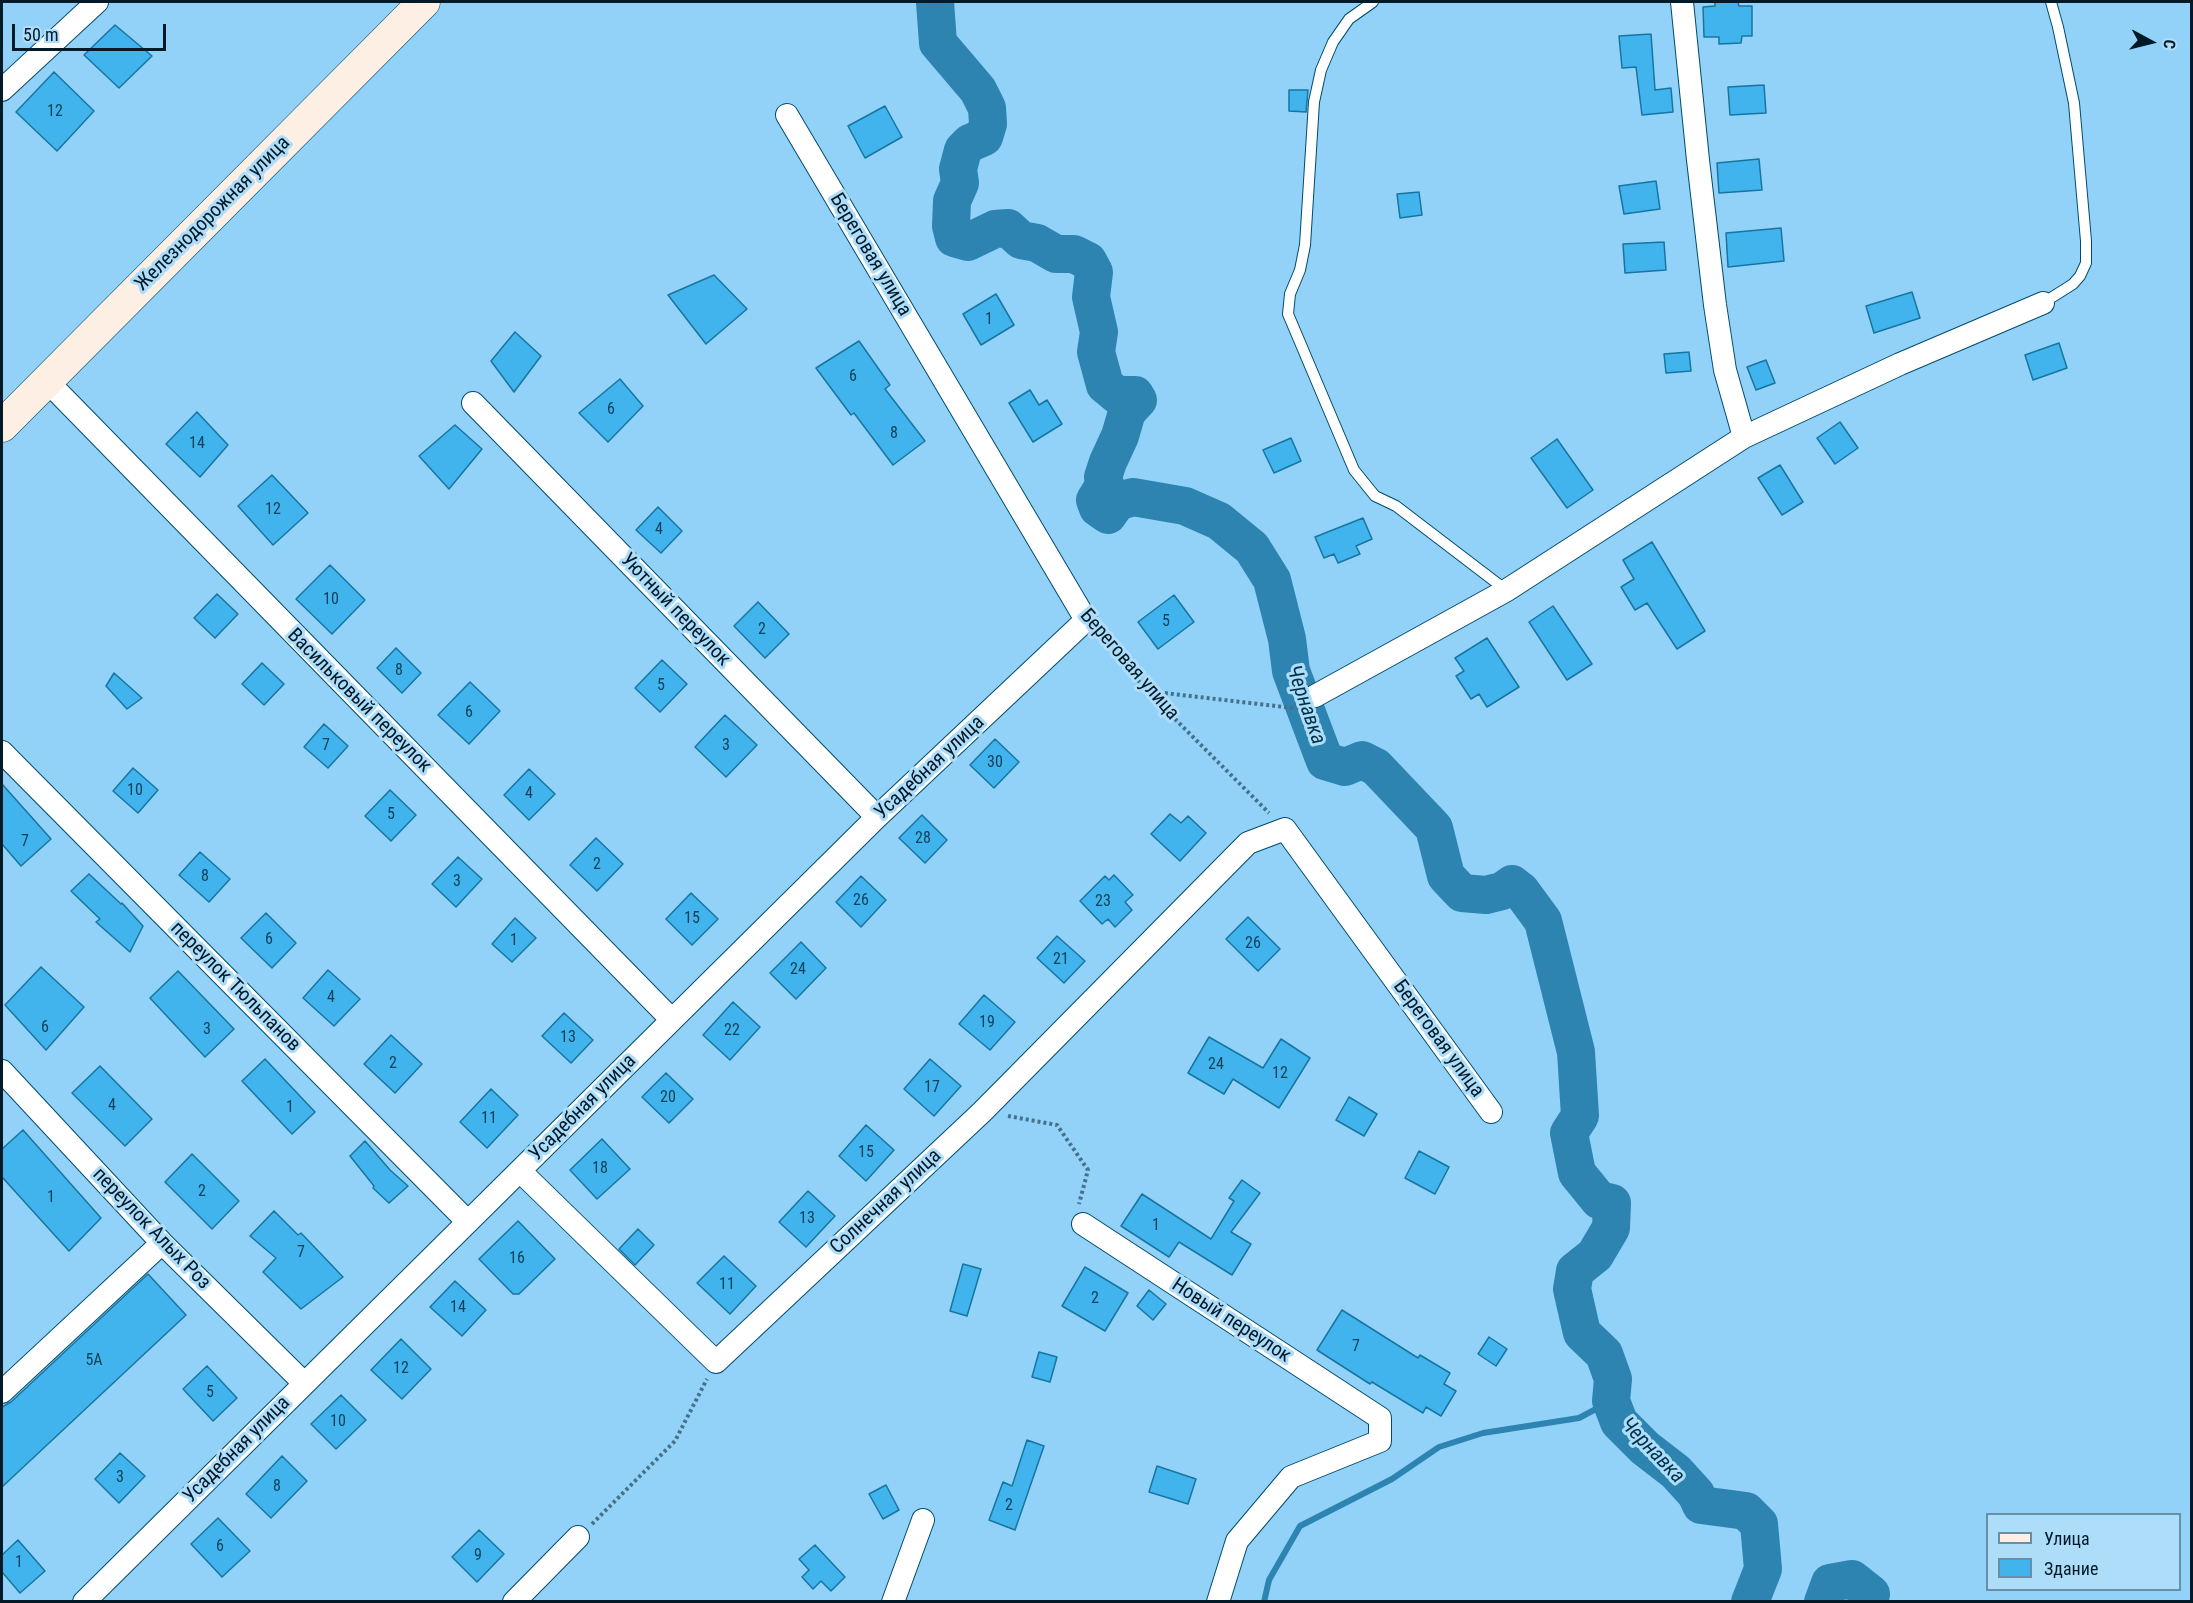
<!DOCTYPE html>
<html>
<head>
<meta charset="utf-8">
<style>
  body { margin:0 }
  #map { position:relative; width:2193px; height:1603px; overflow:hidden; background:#92d2f8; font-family:"Roboto Condensed",sans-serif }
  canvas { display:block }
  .frame { position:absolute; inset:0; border:3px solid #011a28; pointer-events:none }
  .legend { position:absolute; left:1986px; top:1513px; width:195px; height:78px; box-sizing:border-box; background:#aeddfa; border:2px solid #698fa6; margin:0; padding:8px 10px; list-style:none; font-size:18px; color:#011a28 }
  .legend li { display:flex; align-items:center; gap:12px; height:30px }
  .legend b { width:30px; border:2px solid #698fa6 }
  .north { position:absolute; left:2121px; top:12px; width:60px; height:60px; -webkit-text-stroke:4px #aeddfa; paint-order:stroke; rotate:97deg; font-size:16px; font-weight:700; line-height:24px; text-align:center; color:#011a28 }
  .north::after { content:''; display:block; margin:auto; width:21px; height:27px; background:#011a28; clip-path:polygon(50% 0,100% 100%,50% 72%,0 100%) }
  .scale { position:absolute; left:12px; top:24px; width:154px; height:27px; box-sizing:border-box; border:3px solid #011a28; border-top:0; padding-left:8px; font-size:18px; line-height:21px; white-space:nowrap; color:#011a28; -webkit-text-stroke:4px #aeddfa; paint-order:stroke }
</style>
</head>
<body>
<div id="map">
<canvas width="2193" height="1603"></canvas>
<div class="frame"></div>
<ul class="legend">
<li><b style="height:8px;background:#feefe5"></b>Улица</li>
<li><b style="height:16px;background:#41b4ee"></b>Здание</li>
</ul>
<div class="north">С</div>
<div class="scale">50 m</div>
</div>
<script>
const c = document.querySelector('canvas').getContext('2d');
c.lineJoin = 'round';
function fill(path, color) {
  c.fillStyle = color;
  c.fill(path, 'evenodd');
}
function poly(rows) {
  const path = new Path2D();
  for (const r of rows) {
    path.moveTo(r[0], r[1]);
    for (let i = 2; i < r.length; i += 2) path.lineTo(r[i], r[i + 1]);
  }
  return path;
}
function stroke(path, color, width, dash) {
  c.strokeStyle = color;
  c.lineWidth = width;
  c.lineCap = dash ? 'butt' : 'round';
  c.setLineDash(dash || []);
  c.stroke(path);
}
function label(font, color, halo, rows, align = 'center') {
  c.font = font + ' "Roboto Condensed",sans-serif';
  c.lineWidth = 6;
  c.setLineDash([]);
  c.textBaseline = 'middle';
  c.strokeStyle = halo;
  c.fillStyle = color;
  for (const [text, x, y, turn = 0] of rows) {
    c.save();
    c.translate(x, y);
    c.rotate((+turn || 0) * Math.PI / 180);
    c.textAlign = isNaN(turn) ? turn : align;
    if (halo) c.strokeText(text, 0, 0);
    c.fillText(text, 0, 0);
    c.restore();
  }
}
const water = poly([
  [1437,834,1443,837,1450,844,1455,857,1443,866,1444,872,1440,874,1433,873,1422,855],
  [1557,961,1565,961,1570,971,1571,981,1563,989,1552,989,1547,986,1545,976,1547,968]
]);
const stream = poly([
  [1264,1602,1269,1580,1300,1526,1392,1479,1439,1447,1483,1433,1579,1418,1611,1401]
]);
const river = poly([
  [935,2,938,43,978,90,987,108,988,124,984,137,970,143,963,150,958,169,960,183,952,201,951,226,954,238,968,242,995,229,1008,228,1021,240,1037,243,1056,254,1074,254,1088,261,1094,272,1091,297,1099,332,1096,352,1105,385,1117,395,1135,395,1138,400,1127,412,1120,436,1108,462,1103,477,1105,484,1095,500,1098,508,1108,515,1117,502,1133,497,1185,506,1219,521,1252,548,1272,580,1287,639,1291,671,1325,761,1345,767,1362,760,1376,767,1434,828,1446,876,1462,893,1486,895,1502,891,1512,884,1521,891,1543,921,1576,1052,1580,1116,1569,1133,1577,1173,1599,1200,1612,1203,1611,1228,1595,1255,1575,1271,1572,1289,1582,1333,1604,1354,1613,1379,1611,1401,1619,1422,1645,1448,1676,1472,1696,1494,1701,1505,1746,1511,1759,1524,1763,1569,1750,1602],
  [1823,1602,1830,1583,1852,1579,1871,1594,1869,1602]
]);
const building = poly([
  [1715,2,1738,2,1739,6,1752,6,1752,36,1742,36,1741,43,1719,44,1719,37,1704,37,1703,7,1715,6,1715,2],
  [115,25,152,56,119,88,84,55,115,25],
  [1651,34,1655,90,1671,88,1673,112,1642,115,1636,67,1622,68,1619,36,1651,34],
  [54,72,94,111,57,151,16,112,54,72],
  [1764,85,1766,113,1730,115,1728,87,1764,85],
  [1289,90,1308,90,1306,112,1289,111,1289,90],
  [885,106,902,137,865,158,848,126,885,106],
  [1759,159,1762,190,1719,193,1717,163,1759,159],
  [1656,181,1660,209,1624,214,1619,186,1656,181],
  [1419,192,1422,215,1400,218,1397,194,1419,192],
  [1781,228,1784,261,1728,267,1726,233,1781,228],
  [1664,242,1666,270,1625,273,1623,244,1664,242],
  [714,275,747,309,706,344,668,295,714,275],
  [1912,292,1920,318,1874,333,1866,306,1912,292],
  [996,294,1014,325,981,345,963,314,996,294],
  [515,332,541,356,514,392,491,361,515,332],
  [859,341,890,385,885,389,925,441,893,465,854,413,851,415,816,368,859,341],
  [2059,343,2067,368,2033,380,2025,355,2059,343],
  [1689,352,1691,371,1666,373,1664,354,1689,352],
  [1766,360,1775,383,1756,390,1747,367,1766,360],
  [620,379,643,406,608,442,579,413,620,379],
  [1030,390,1039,405,1047,400,1062,424,1033,442,1009,403,1030,390],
  [197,412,228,445,200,477,166,444,197,412],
  [1840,422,1858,448,1835,464,1817,438,1840,422],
  [455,425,482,449,449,489,419,456,455,425],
  [1291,438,1301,461,1274,473,1263,450,1291,438],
  [1557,439,1593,490,1567,508,1531,458,1557,439],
  [1780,465,1803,502,1782,515,1758,478,1780,465],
  [272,475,308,513,273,545,238,506,272,475],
  [658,507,682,531,661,553,636,530,658,507],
  [1363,518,1372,539,1356,546,1360,554,1338,563,1334,554,1324,558,1315,537,1363,518],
  [1652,542,1705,631,1677,649,1647,603,1635,610,1621,587,1634,579,1623,560,1652,542],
  [330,565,365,600,332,634,296,599,330,565],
  [217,594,238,614,215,638,194,618,217,594],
  [1174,595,1194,622,1158,649,1138,622,1174,595],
  [758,602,789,634,765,658,734,626,758,602],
  [1553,606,1592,664,1567,680,1529,622,1553,606],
  [1487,638,1519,687,1487,707,1479,694,1471,699,1456,676,1464,671,1455,658,1487,638],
  [396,648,421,673,402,693,377,668,396,648],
  [662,660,687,684,660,712,635,688,662,660],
  [262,663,284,684,264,705,242,684,262,663],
  [114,673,142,698,127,709,106,686,114,673],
  [470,682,500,711,469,744,438,715,470,682],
  [725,715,757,745,726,777,695,747,725,715],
  [324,724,348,746,328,768,304,747,324,724],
  [995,739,1019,762,994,788,970,765,995,739],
  [133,768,158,790,138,813,113,791,133,768],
  [529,769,555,794,529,820,504,795,529,769],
  [2,784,51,839,21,866,2,844,2,784],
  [390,790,416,815,391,841,365,816,390,790],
  [1170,814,1181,823,1188,816,1206,833,1180,861,1151,834,1170,814],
  [922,815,947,840,925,863,899,838,922,815],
  [596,838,623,864,597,891,570,865,596,838],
  [200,852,230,879,209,902,179,875,200,852],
  [458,857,482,879,456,907,432,884,458,857],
  [89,874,121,904,122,903,143,926,130,952,96,922,100,919,71,891,89,874],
  [1114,875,1133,895,1125,902,1132,910,1115,927,1108,919,1102,924,1080,901,1105,876,1109,880,1114,875],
  [861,876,886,900,861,927,836,902,861,876],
  [691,893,718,919,692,945,666,919,691,893],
  [266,913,296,943,272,968,241,938,266,913],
  [1248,917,1280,949,1258,971,1226,939,1248,917],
  [515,918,536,938,512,962,492,944,515,918],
  [1057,936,1085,961,1064,983,1037,958,1057,936],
  [801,942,826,968,796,999,770,973,801,942],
  [41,967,84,1007,46,1050,5,1005,41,967],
  [328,970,360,999,334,1026,303,998,328,970],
  [178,971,234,1029,205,1057,150,998,178,971],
  [984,995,1015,1022,990,1050,959,1024,984,995],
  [733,1002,760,1027,730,1060,703,1035,733,1002],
  [564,1013,593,1040,571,1063,542,1036,564,1013],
  [391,1035,422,1064,395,1093,364,1064,391,1035],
  [1209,1037,1263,1068,1281,1039,1310,1058,1279,1108,1233,1079,1224,1094,1188,1073,1209,1037],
  [265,1059,315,1112,292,1134,242,1081,265,1059],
  [930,1059,961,1086,934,1116,904,1089,930,1059],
  [100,1066,152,1119,125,1146,72,1093,100,1066],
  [666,1073,693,1099,669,1123,642,1097,666,1073],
  [491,1089,518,1115,487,1148,460,1122,491,1089],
  [1349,1097,1377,1114,1364,1136,1336,1120,1349,1097],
  [866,1125,894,1150,866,1181,839,1156,866,1125],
  [23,1130,101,1218,69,1251,2,1177,2,1149,23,1130],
  [602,1139,630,1169,597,1199,570,1170,602,1139],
  [365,1141,390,1170,408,1186,389,1203,373,1188,374,1186,350,1156,365,1141],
  [1419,1151,1449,1167,1435,1194,1405,1178,1419,1151],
  [192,1154,239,1201,212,1229,165,1182,192,1154],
  [1242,1180,1260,1193,1231,1232,1251,1244,1232,1275,1179,1242,1169,1257,1121,1226,1142,1194,1211,1239,1234,1201,1229,1198,1242,1180],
  [808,1191,835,1216,806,1247,779,1222,808,1191],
  [274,1211,298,1235,301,1233,343,1277,301,1309,263,1272,276,1258,250,1236,274,1211],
  [518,1221,555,1259,519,1294,513,1294,479,1259,518,1221],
  [638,1229,654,1245,635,1265,619,1249,638,1229],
  [724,1256,756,1286,730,1314,697,1283,724,1256],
  [963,1264,981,1269,967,1316,950,1311,963,1264],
  [1085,1267,1128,1293,1105,1331,1062,1306,1085,1267],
  [148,1274,186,1315,2,1487,2,1407,11,1402,148,1274],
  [455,1281,486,1310,462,1336,430,1307,455,1281],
  [1149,1290,1166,1304,1153,1320,1137,1306,1149,1290],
  [1342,1310,1418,1358,1420,1355,1450,1373,1444,1384,1456,1391,1441,1416,1426,1407,1423,1413,1372,1382,1370,1384,1317,1350,1342,1310],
  [1489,1337,1507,1349,1496,1366,1478,1354,1489,1337],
  [401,1339,431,1369,402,1399,371,1370,401,1339],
  [1039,1352,1057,1357,1050,1382,1032,1377,1039,1352],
  [207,1366,237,1398,213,1421,183,1389,207,1366],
  [341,1395,366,1420,336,1449,311,1424,341,1395],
  [1027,1440,1044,1446,1015,1530,989,1520,1003,1482,1012,1486,1027,1440],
  [120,1453,145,1476,119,1503,95,1479,120,1453],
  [282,1456,307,1481,271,1518,246,1494,282,1456],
  [1157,1466,1196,1479,1188,1504,1149,1492,1157,1466],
  [886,1485,899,1510,883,1519,869,1494,886,1485],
  [218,1518,250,1551,222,1577,191,1544,218,1518],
  [479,1530,504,1554,477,1582,452,1557,479,1530],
  [18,1540,45,1571,20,1593,2,1572,2,1555,18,1540],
  [815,1545,845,1577,831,1591,821,1581,813,1589,802,1577,809,1570,799,1559,815,1545]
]);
const path = poly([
  [1099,634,1147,691,1269,813],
  [1147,691,1293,708,1299,705],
  [1008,1116,1057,1125,1088,1170,1079,1204],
  [592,1524,675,1441,707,1379]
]);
const lane = poly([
  [1373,2,1349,19,1333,42,1321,70,1314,102,1305,245,1300,270,1290,294,1288,314,1354,470,1375,496,1396,506,1506,590],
  [2043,303,2073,284,2080,276,2086,263,2086,241,2074,103,2058,27,2051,2]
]);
const street = poly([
  [1682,2,1698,160,1715,305,1725,370,1744,437],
  [2,90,97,2],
  [47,381,672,1020],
  [473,403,877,817],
  [1315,696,1507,590,1744,437,1900,364,2043,303],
  [2,752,468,1222],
  [2,1071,162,1243,304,1383],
  [520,1171,716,1362,982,1112,1248,843,1285,829,1491,1112],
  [1083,1224,1380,1418,1380,1441,1291,1477,1237,1541,1218,1602],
  [2,1392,162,1243],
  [84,1602,877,817,1086,620,787,115],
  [514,1602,578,1537],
  [893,1602,923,1520]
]);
const secondary = poly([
  [2,426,424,2]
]);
const numberNames = [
  ["12",55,112],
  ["1",989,320],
  ["6",853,377],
  ["6",611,410],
  ["8",894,434],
  ["14",197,444],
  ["12",273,510],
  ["4",659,530],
  ["10",331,600],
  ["5",1166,622],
  ["2",762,630],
  ["8",399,671],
  ["5",661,686],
  ["6",469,713],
  ["7",326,746],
  ["3",726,746],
  ["30",995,763],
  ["10",135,791],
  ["4",529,794],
  ["5",391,815],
  ["28",923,839],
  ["7",25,842],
  ["2",597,865],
  ["8",205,877],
  ["3",457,882],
  ["26",861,901],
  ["23",1103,902],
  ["15",692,919],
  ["6",269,940],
  ["1",514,941],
  ["26",1253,944],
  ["21",1061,960],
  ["24",798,970],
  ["4",331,998],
  ["19",987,1023],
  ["6",45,1028],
  ["3",207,1030],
  ["22",732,1031],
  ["13",568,1038],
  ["2",393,1064],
  ["24",1216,1065],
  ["12",1280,1074],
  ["17",932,1088],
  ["20",668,1098],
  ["4",112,1106],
  ["1",290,1108],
  ["11",489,1119],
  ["15",866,1153],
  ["18",600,1169],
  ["2",202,1192],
  ["1",51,1198],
  ["13",807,1219],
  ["1",1156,1226],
  ["7",301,1253],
  ["16",517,1259],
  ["11",727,1285],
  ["2",1095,1299],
  ["14",458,1308],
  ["7",1356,1347],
  ["5А",94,1361],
  ["12",401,1369],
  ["5",210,1393],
  ["10",338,1422],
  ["3",120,1478],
  ["8",277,1487],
  ["2",1009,1506],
  ["6",220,1547],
  ["9",478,1556],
  ["1",19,1563]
];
const streetNames = [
  ["Железнодорожная улица",213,214,-45],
  ["Береговая улица",870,255,59],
  ["Уютный переулок",675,610,46],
  ["Береговая улица",1129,665,49],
  ["Васильковый переулок",359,701,45],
  ["Усадебная улица",930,768,-43],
  ["переулок Тюльпанов",235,987,45],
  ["Береговая улица",1438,1039,54],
  ["Усадебная улица",583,1108,-45],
  ["Солнечная улица",886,1202,-43],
  ["переулок Алых Роз",151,1229,46],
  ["Новый переулок",1231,1321,33],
  ["Усадебная улица",237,1450,-45]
];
const waterNames = [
  ["Чернавка",1305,705,71],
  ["Чернавка",1652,1451,46]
];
fill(water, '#2d84b0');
stroke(stream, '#2d84b0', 6);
stroke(river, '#2d84b0', 38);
fill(building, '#41b4ee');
stroke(building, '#1775a0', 1.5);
stroke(lane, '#004c6c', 12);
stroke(street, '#004c6c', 24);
stroke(secondary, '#004c6c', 33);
stroke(path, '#46718b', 4, [3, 3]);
stroke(lane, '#fff', 10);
stroke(street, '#fff', 22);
stroke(secondary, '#feefe5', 32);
label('16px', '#11405a', null, numberNames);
label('20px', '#011a28', '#aeddfa', streetNames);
label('italic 21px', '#003249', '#aeddfa', waterNames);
</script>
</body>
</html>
